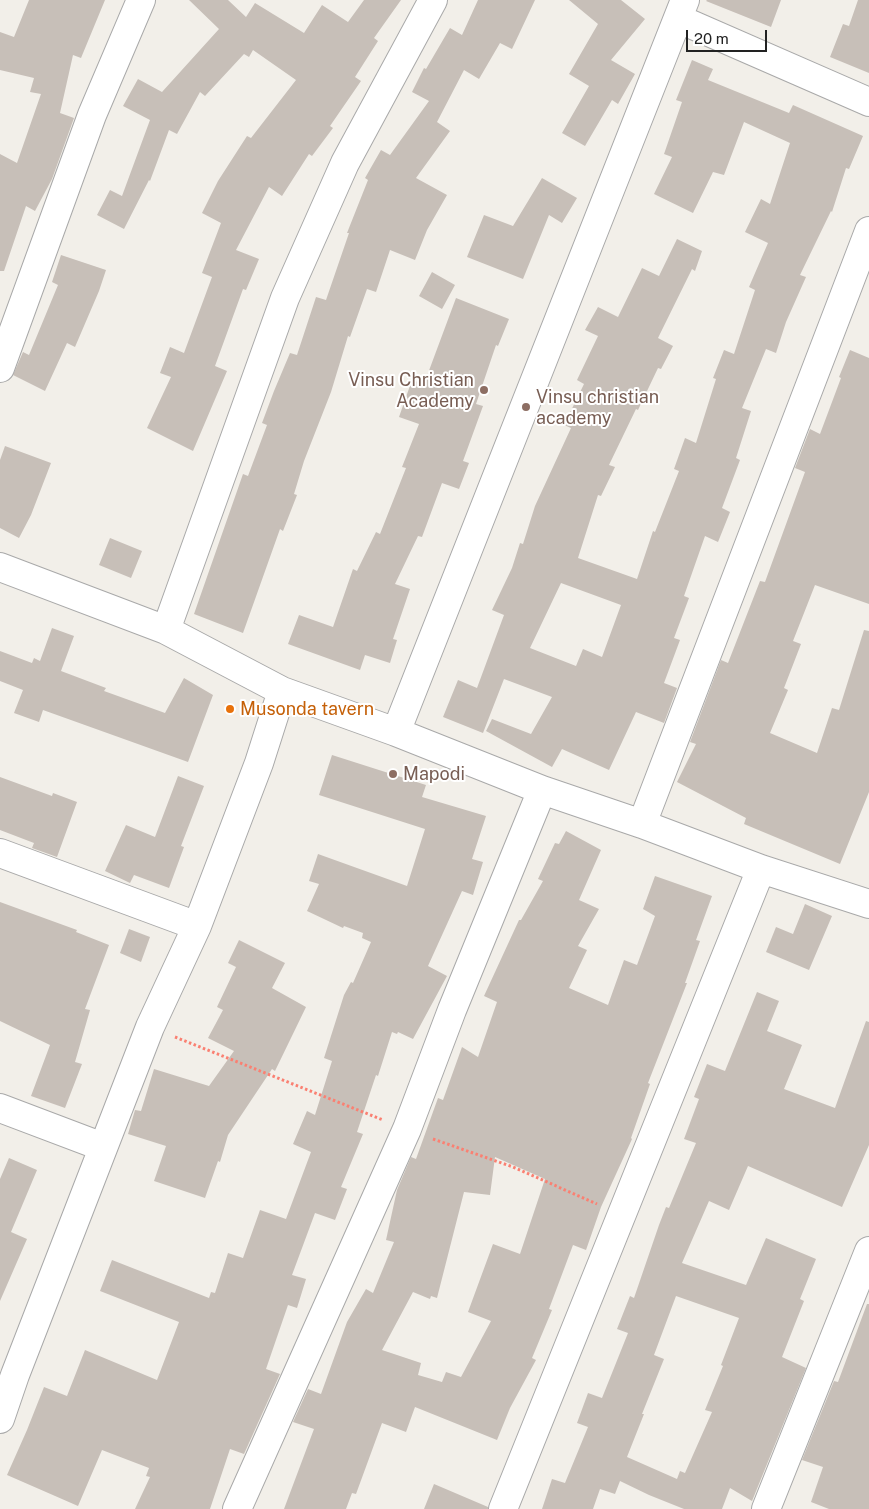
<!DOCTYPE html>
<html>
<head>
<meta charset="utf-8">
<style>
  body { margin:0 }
  #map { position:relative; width:869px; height:1509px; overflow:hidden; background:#f2efe9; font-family:"Public Sans",sans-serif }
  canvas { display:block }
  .scale { position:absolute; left:686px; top:30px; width:81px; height:22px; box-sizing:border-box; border:2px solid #222; border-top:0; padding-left:6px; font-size:15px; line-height:18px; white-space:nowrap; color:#222; -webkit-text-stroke:4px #fff; paint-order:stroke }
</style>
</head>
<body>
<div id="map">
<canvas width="869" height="1509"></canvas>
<div class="scale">20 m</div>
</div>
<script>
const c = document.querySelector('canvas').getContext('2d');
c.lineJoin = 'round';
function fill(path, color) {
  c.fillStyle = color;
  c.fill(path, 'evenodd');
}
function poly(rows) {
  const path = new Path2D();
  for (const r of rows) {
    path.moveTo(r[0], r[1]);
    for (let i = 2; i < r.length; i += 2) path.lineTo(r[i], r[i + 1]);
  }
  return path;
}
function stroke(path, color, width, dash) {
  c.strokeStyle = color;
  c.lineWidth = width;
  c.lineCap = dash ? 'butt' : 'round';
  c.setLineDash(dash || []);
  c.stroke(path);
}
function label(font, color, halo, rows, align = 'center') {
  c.font = font + ' "Public Sans",sans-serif';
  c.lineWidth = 4;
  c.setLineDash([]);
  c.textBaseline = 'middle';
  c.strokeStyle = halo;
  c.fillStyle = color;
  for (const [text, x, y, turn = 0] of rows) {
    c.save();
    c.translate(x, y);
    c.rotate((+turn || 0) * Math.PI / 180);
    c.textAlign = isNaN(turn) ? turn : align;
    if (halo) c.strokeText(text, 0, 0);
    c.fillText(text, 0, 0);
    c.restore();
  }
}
const building = poly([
  [29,0,105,0,81,58,73,55,60,113,74,118,52,179,35,211,26,206,4,271,0,271,0,154,17,163,41,94,30,92,34,78,0,70,0,32,14,37],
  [189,0,228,0,246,17,255,3,304,33,322,5,348,22,364,0,401,0,374,38,378,41,355,77,361,81,330,126,333,128,312,156,309,154,282,196,269,187,236,250,259,259,246,290,243,289,215,366,227,371,193,451,147,428,171,377,160,373,170,347,184,353,212,277,202,273,221,223,202,213,218,181,247,136,251,138,296,80,253,50,249,57,244,54,205,96,200,92,177,134,169,130,150,181,149,180,124,229,97,215,110,190,122,196,150,120,123,106,138,79,162,92,219,29],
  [478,0,535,0,512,49,500,43,479,79,464,70,437,122,450,131,416,178,447,195,427,230,415,260,390,250,376,292,367,289,350,337,348,336,331,392,304,461,294,494,297,495,283,531,280,529,243,633,194,614,243,474,248,476,267,425,262,423,274,391,290,353,297,355,316,297,326,300,349,233,347,233,368,180,365,178,381,150,390,155,429,101,412,92,424,68,426,69,450,28,462,35],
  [569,0,621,0,645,19,611,60,635,74,618,104,612,100,585,146,562,133,589,86,569,74,598,24],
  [707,0,781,0,771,27,706,1],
  [858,0,869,0,869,73,830,57,843,24,849,26],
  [692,60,713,69,708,80,789,113,793,105,863,136,849,169,846,168,832,212,831,211,800,275,806,277,786,322,776,353,766,349,742,408,751,411,736,458,740,460,722,508,730,512,718,542,705,536,684,596,689,598,674,638,680,640,664,683,677,688,664,723,636,712,609,770,562,749,552,767,486,731,492,719,531,734,552,697,504,679,483,733,443,717,458,680,477,688,504,615,492,610,512,568,520,543,523,544,535,506,571,428,564,425,584,384,577,380,598,336,585,330,598,307,618,317,642,268,659,276,677,239,702,251,695,271,692,269,658,338,673,346,661,369,658,368,638,410,636,409,609,465,615,467,601,496,598,495,578,558,637,579,653,531,655,532,679,471,674,469,685,438,696,443,716,379,713,378,724,350,734,354,755,290,749,287,768,243,745,232,761,199,770,204,790,143,744,122,724,175,713,172,693,213,654,194,672,157,664,154,682,102,676,100],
  [561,583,621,605,602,657,583,649,576,666,530,648],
  [542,178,577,198,562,223,549,215,523,279,467,257,484,215,513,226],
  [61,255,106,270,99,291,75,347,67,343,45,391,13,375,23,352,29,355,58,285,52,282],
  [432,272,455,285,442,309,419,296],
  [456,298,509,319,498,346,496,345,476,404,483,406,463,461,469,463,459,489,442,483,422,537,418,536,395,584,410,589,393,639,397,640,390,663,365,655,360,670,288,644,299,615,333,627,353,569,357,571,376,532,380,534,406,468,402,467,419,424,399,417,412,380,424,384],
  [850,350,869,358,869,604,815,585,793,641,801,644,784,688,788,690,770,733,817,753,832,708,839,710,864,630,869,631,869,792,840,864,744,824,746,818,677,782,696,744,690,742,721,660,728,663,760,581,765,582,805,472,795,468,810,429,820,434,841,378,839,377],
  [5,446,51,463,31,515,19,538,0,528,0,460],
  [110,538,142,551,131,578,99,565],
  [52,628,74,636,61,671,106,688,104,691,165,713,184,678,213,695,188,762,43,710,39,722,14,713,23,690,0,681,0,651,32,663,34,658,40,661],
  [332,755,426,785,422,797,486,816,472,859,483,862,473,895,462,891,428,966,447,976,413,1039,398,1032,397,1034,392,1032,378,1076,376,1075,357,1132,363,1134,341,1187,347,1189,335,1220,315,1213,292,1275,306,1279,297,1308,288,1305,266,1369,280,1374,244,1454,230,1449,210,1509,135,1509,150,1477,146,1476,149,1468,102,1450,78,1506,7,1475,27,1430,44,1387,67,1396,85,1350,157,1380,179,1322,100,1291,112,1260,209,1298,211,1292,215,1293,228,1253,243,1258,260,1210,286,1219,311,1152,293,1144,307,1111,315,1115,332,1061,324,1058,344,995,351,982,353,983,371,942,362,938,363,933,344,926,343,928,307,911,319,884,309,881,318,854,407,886,425,829,319,795],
  [178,776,204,786,181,846,184,847,169,888,134,875,130,883,105,871,126,825,155,837],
  [0,777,52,796,53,793,77,802,57,857,32,848,34,843,0,830],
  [566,831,601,850,579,900,599,909,578,946,587,950,569,988,608,1005,624,960,637,965,655,916,643,909,655,876,712,896,696,940,700,941,685,983,687,983,648,1083,650,1084,631,1138,632,1139,601,1207,586,1250,573,1245,549,1309,552,1310,532,1358,536,1360,510,1408,497,1440,415,1407,406,1432,382,1423,356,1494,352,1493,346,1509,284,1509,314,1429,293,1422,308,1389,321,1394,347,1322,366,1289,373,1293,394,1242,386,1240,397,1190,411,1157,416,1159,438,1098,443,1100,462,1047,478,1057,497,1002,484,996,519,920,521,920,543,881,538,879,555,843,559,844],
  [495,1157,545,1179,520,1254,493,1244,468,1312,491,1321,461,1377,446,1372,442,1382,418,1375,421,1363,382,1350,413,1292,430,1299,431,1296,437,1298,464,1192,490,1195],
  [0,902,77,930,76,932,109,945,85,1009,90,1010,75,1062,82,1064,65,1108,31,1096,50,1045,0,1021],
  [805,904,832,916,809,970,766,952,776,927,793,934],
  [129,929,150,937,141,962,120,953],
  [239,940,285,963,272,988,306,1007,275,1071,272,1069,228,1135,220,1162,218,1161,205,1198,154,1181,166,1146,128,1134,135,1110,141,1111,154,1069,209,1086,234,1051,208,1038,223,1010,217,1007,236,967,228,963],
  [757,992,779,1001,767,1031,802,1045,784,1089,835,1108,866,1021,869,1022,869,1145,842,1207,748,1166,729,1210,709,1201,682,1263,746,1285,766,1238,816,1259,800,1299,804,1301,782,1357,806,1368,752,1501,730,1488,722,1509,684,1509,649,1495,620,1481,615,1494,600,1489,593,1509,542,1509,552,1479,565,1483,588,1427,577,1423,588,1393,602,1398,628,1333,617,1329,630,1296,634,1298,659,1225,666,1207,669,1208,696,1143,684,1139,699,1099,694,1097,707,1064,725,1071],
  [676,1296,739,1318,721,1365,723,1366,705,1410,712,1412,685,1473,680,1471,677,1479,627,1457,644,1414,642,1414,664,1359,654,1355],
  [9,1158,37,1170,11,1232,27,1239,0,1301,0,1179],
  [867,1304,869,1304,869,1509,829,1509,811,1502,823,1467,802,1460,834,1381,838,1382],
  [434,1484,488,1507,488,1509,424,1509]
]);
const path = poly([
  [175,1037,383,1120],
  [433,1139,513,1167,597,1204]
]);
const minor = poly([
  [679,19,869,102],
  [0,368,92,115,141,0],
  [0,567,166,630,282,691],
  [166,630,285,298,345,163,433,0],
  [396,732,685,0],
  [642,824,869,231],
  [0,853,197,926],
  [0,1108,103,1147],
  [0,1419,15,1375,150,1027,197,926,259,763,282,691,396,732,542,790,642,824,761,869,869,904],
  [237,1509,407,1129,452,1010,542,790],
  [503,1509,761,869],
  [766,1509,869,1251]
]);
const markers = [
  [484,390,5,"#8d6e63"],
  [526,407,5,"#8d6e63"],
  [230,709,5,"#e8710a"],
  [393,774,5,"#8d6e63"]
];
const educationNames = [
  ["Vinsu Christian",474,380,"right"],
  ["Academy",474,401,"right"],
  ["Vinsu christian",536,397],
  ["academy",536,418],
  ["Mapodi",403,774]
];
const foodNames = [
  ["Musonda tavern",240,709]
];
fill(building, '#c7bfb8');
stroke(minor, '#a9a9a9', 30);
stroke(path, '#fa8072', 3, [2.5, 2.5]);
stroke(minor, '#fff', 28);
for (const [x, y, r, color] of markers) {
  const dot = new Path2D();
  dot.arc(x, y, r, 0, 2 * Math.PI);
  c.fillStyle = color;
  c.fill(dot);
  stroke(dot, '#fff', 2);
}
label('18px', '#785e54', '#fff', educationNames, 'left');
label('18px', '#c56008', '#fff', foodNames, 'left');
</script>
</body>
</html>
